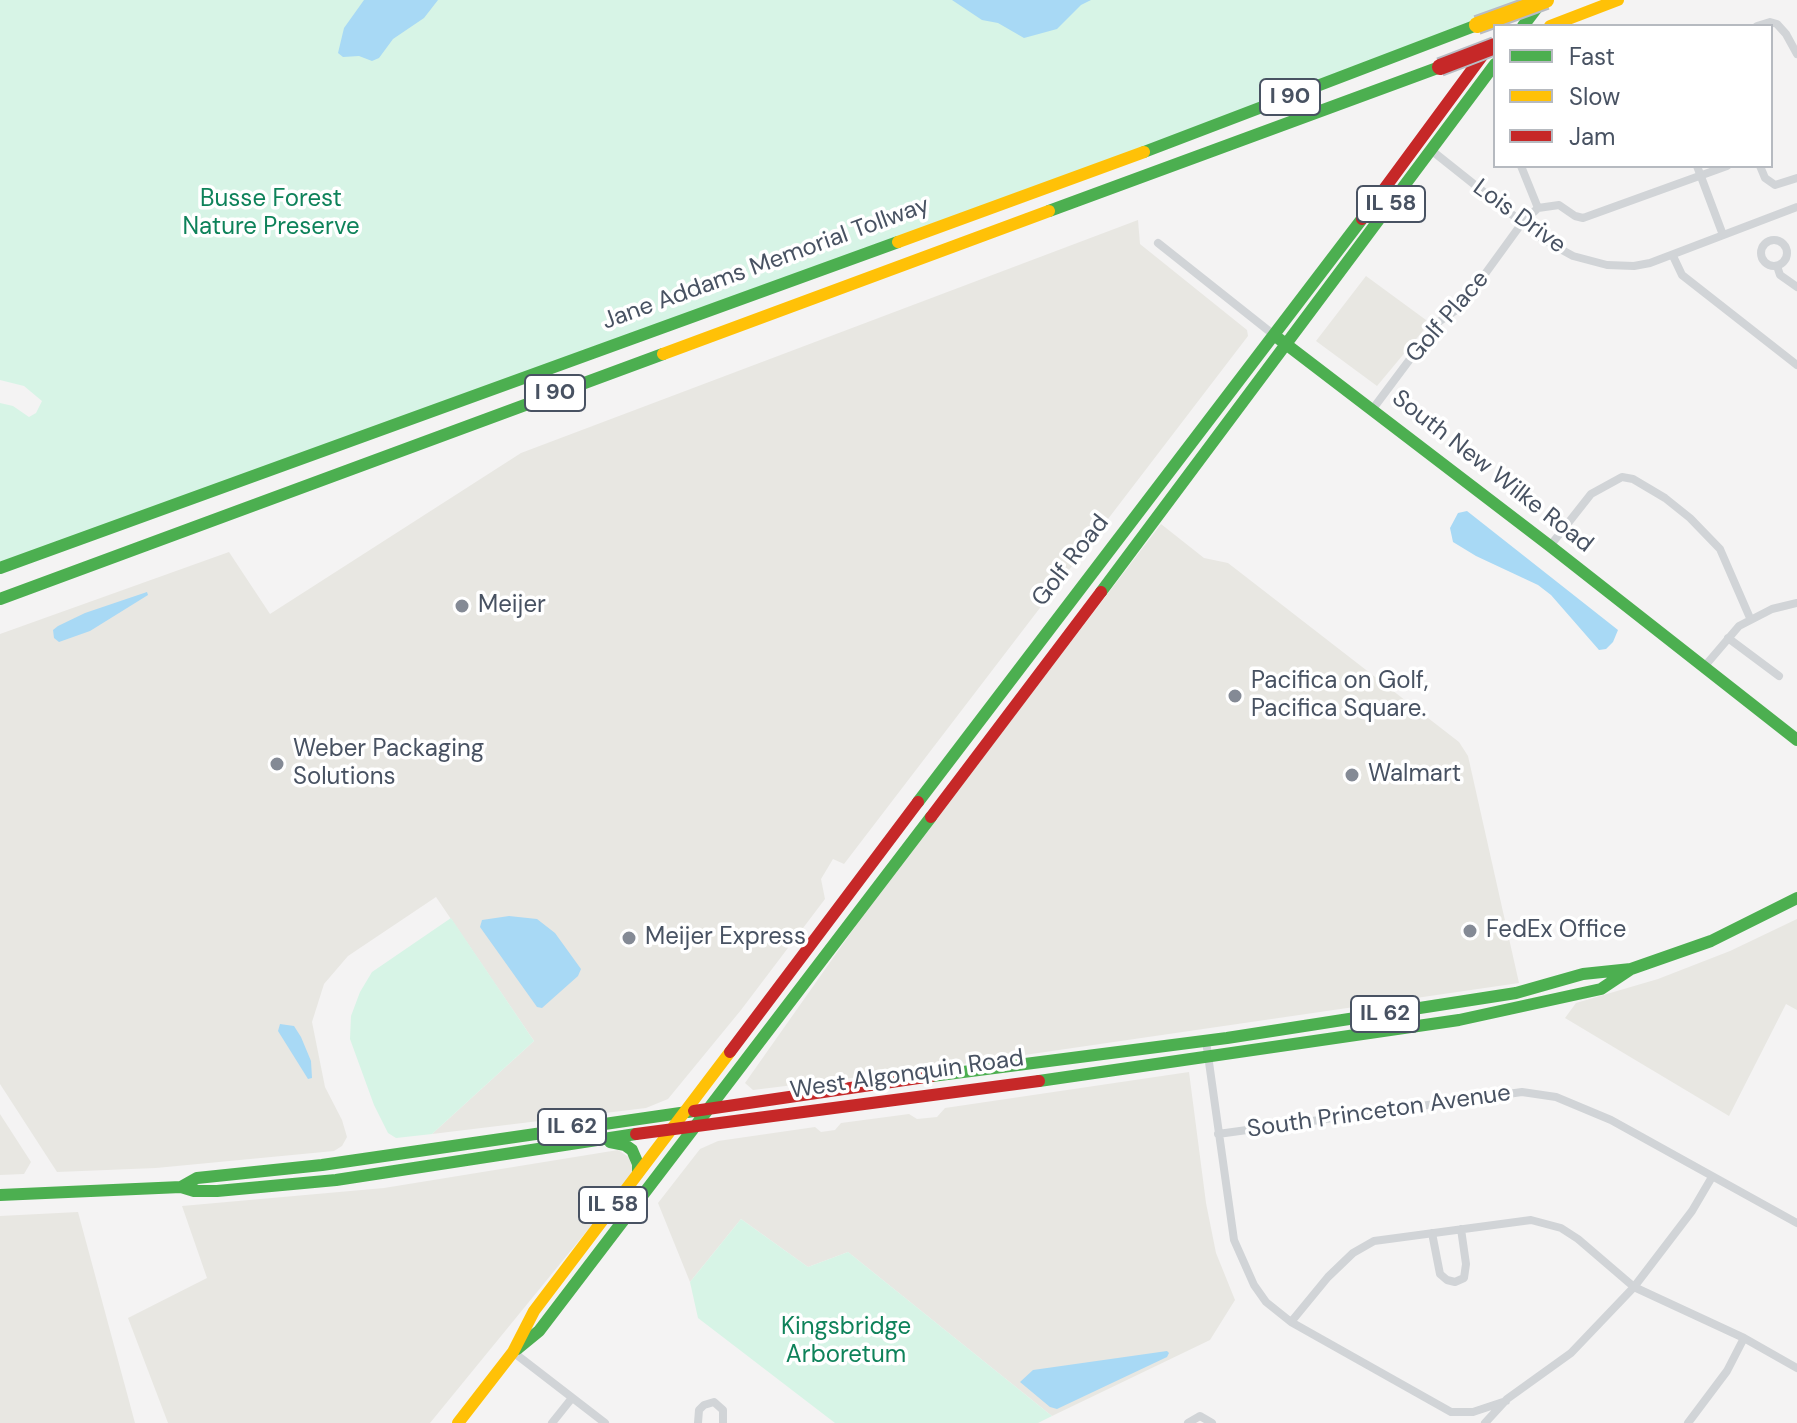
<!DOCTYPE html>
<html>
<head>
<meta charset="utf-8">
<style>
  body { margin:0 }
  #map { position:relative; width:1797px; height:1423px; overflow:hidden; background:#f4f3f3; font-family:"DM Sans",sans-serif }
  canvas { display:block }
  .legend { position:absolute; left:1493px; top:24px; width:280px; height:144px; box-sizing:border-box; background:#fff; border:2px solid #b6bac0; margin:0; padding:10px 14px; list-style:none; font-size:24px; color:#485262 }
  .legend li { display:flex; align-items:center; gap:16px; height:40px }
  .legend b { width:40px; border:2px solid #b6bac0 }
</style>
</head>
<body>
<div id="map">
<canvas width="1797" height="1423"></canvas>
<ul class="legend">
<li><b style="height:10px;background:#4caf50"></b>Fast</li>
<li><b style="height:10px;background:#ffc107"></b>Slow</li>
<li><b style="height:10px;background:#c62828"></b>Jam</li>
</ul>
</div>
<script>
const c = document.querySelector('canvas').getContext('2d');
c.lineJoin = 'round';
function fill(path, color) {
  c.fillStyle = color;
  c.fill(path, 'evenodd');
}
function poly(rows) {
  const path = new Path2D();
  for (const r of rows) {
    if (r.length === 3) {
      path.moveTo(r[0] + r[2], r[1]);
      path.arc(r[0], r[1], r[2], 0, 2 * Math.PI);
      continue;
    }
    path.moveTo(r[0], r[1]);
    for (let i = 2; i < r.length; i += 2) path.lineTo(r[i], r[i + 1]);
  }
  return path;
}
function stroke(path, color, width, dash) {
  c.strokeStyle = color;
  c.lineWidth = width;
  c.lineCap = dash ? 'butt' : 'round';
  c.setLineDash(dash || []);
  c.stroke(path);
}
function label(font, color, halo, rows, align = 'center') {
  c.font = font + ' "DM Sans",sans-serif';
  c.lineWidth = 7;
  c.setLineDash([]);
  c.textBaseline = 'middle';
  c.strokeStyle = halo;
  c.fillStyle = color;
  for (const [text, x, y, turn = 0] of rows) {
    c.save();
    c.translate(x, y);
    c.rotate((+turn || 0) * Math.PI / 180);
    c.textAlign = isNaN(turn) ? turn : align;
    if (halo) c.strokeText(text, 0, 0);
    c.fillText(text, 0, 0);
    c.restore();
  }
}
const commercial = poly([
  [1138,220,1140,244,1247,330,1248,336,844,864,833,859,821,879,825,899,741,1010,668,1099,646,1108,432,1134,534,1041,436,897,348,956,324,984,312,1022,325,1087,342,1120,347,1137,342,1146,334,1151,156,1168,57,1172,0,1084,0,634,229,552,270,614,521,453],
  [1366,276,1426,320,1427,326,1377,386,1316,341],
  [1161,524,1204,558,1228,563,1459,742,1468,756,1519,983,949,1066,753,1090,745,1083,876,897],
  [1797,919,1797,1010,1786,1004,1729,1116,1565,1018,1576,1003,1658,979,1730,951],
  [1189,1072,1206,1203,1216,1253,1235,1300,1210,1340,1052,1416,848,1252,808,1267,741,1219,690,1282,658,1203,700,1149,718,1141,815,1127,821,1132,835,1130,841,1123,909,1114,917,1119,937,1117,945,1108],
  [0,1114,31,1162,24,1174,0,1175],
  [618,1150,630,1158,634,1168,631,1177,430,1423,168,1423,128,1318,207,1278,182,1206,384,1188],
  [78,1212,135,1423,0,1423,0,1216]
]);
const green = poly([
  [0,0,1523,0,1515,11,0,566,0,403,13,406,29,417,36,413,42,401,24,386,0,380],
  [451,918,534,1041,432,1134,396,1138,388,1133,374,1105,350,1039,351,1016,360,992,372,972],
  [741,1219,808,1267,848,1252,1052,1416,1038,1423,835,1423,698,1318,690,1282]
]);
const water = poly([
  [364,0,438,0,424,18,393,39,379,58,372,61,359,56,343,57,338,53,344,28],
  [952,0,1091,0,1081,5,1057,29,1024,38,998,23,982,20],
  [1467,511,1618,630,1613,642,1606,649,1599,650,1551,595,1538,585,1476,556,1453,542,1450,528,1458,513],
  [147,592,148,595,90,631,59,642,54,638,53,630,58,626,85,613],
  [509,916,537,919,555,933,581,969,578,976,542,1008,537,1007,480,927,482,920],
  [280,1024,294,1026,301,1037,311,1061,312,1078,308,1079,278,1031],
  [1167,1351,1169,1353,1167,1357,1057,1409,1050,1407,1020,1382,1033,1370]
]);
const street = poly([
  [1757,26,1770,22,1777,24,1786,34,1797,54],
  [1431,150,1544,240,1573,256,1607,265,1634,266,1650,263,1797,207],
  [1521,166,1538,208],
  [1697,166,1723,235],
  [1760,166,1765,178,1775,185,1797,178],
  [1774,253,13],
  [1158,243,1274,335],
  [1673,256,1682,275,1797,365],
  [1777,266,1780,275,1797,287],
  [1372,410,1437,323,1461,307,1522,223,1538,208,1559,205,1575,216,1583,218,1727,166],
  [1550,546,1591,494,1622,477,1633,479,1665,498,1690,518,1720,549,1750,618],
  [1728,638,1779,676],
  [1704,667,1739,626,1772,609,1797,603],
  [1206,1041,1234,1240,1254,1285,1266,1302,1291,1322,1451,1412,1473,1412,1506,1401],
  [1218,1134,1522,1092,1556,1097,1611,1120,1797,1223],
  [1432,1233,1440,1274,1447,1280,1455,1282,1464,1278,1466,1264,1461,1229],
  [1291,1322,1328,1277,1353,1253,1374,1241,1531,1220,1561,1228,1578,1239,1634,1287,1744,1338,1797,1368],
  [513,1352,605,1423],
  [552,1423,572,1398],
  [698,1423,699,1410,704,1405,714,1402,723,1410,723,1423],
  [1188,1423,1200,1416,1212,1423],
  [1485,1423,1507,1399,1571,1353,1634,1287,1692,1211,1712,1177],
  [1688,1423,1727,1371,1744,1338]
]);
const fast = poly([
  [1523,26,1542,1],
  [1144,152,1477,25],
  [1049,211,1440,67],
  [1274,335,1550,546,1797,740],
  [0,568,898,242],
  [1101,592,1495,64],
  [0,599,663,354],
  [918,802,1362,219],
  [932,1076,1227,1038,1516,993,1583,974,1631,969,1711,941,1797,898],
  [1039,1081,1459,1020,1601,989,1631,969],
  [610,1142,625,1145,632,1150,638,1164,638,1173],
  [181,1187,197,1178,322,1165,694,1111],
  [0,1195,181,1187,194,1191,217,1191,336,1180,636,1134],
  [517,1349,539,1331,931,817]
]);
const slow = poly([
  [1550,26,1618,0],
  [898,242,1144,152],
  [663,354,1049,211],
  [458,1423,513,1352,534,1311,730,1052]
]);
const jam = poly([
  [1362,219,1488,48],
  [931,817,1101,592],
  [730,1052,918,802],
  [694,1111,932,1076],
  [636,1134,1039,1081]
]);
const slowBridge = poly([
  [1477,25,1546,0]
]);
const jamBridge = poly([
  [1440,67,1495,46]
]);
const markers = [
  [462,606,8,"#848a95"],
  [1235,696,8,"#848a95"],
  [277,764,8,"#848a95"],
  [1352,775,8,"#848a95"],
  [1470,931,8,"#848a95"],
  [629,938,8,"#848a95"]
];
const shields = [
  [1290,97,60],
  [1391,204,68],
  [555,393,60],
  [1385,1014,68],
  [572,1127,68],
  [613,1205,68]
];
const shieldNames = [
  ["I 90",1290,97],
  ["IL 58",1391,204],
  ["I 90",555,393],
  ["IL 62",1385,1014],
  ["IL 62",572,1127],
  ["IL 58",613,1205]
];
const parkNames = [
  ["Busse Forest",271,200],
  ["Nature Preserve",271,228],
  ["Kingsbridge",846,1328],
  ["Arboretum",846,1356]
];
const streetNames = [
  ["Lois Drive",1519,217,36],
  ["Jane Addams Memorial Tollway",766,264,-20],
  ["Golf Place",1448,317,-49],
  ["South New Wilke Road",1492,472,38],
  ["Golf Road",1071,561,-52],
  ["West Algonquin Road",907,1075,-8],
  ["South Princeton Avenue",1379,1112,-8]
];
const poiNames = [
  ["Meijer",478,606],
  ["Pacifica on Golf,",1251,682],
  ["Pacifica Square.",1251,710],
  ["Weber Packaging",293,750],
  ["Solutions",293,778],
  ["Walmart",1368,775],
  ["FedEx Office",1486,931],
  ["Meijer Express",645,938]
];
fill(commercial, '#e8e7e2');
fill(green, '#d7f4e6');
fill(water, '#a8d9f5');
stroke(street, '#d1d4d7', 8);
stroke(fast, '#4caf50', 12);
stroke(slow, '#ffc107', 12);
stroke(jam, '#c62828', 12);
stroke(slowBridge, '#b8bbc3', 20, []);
stroke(jamBridge, '#b8bbc3', 20, []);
stroke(slowBridge, '#ffc107', 16);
stroke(jamBridge, '#c62828', 16);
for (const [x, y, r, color] of markers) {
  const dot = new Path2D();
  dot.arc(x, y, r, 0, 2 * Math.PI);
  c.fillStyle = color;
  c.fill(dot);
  stroke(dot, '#fff', 3);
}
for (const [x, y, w] of shields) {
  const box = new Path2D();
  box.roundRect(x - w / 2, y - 18, w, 36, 6);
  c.fillStyle = '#fff';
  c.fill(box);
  stroke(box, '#485262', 2);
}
label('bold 22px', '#485262', null, shieldNames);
label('24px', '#0e825a', '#fff', parkNames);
label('24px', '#485262', '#fff', streetNames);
label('24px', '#485262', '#fff', poiNames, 'left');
</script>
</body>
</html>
